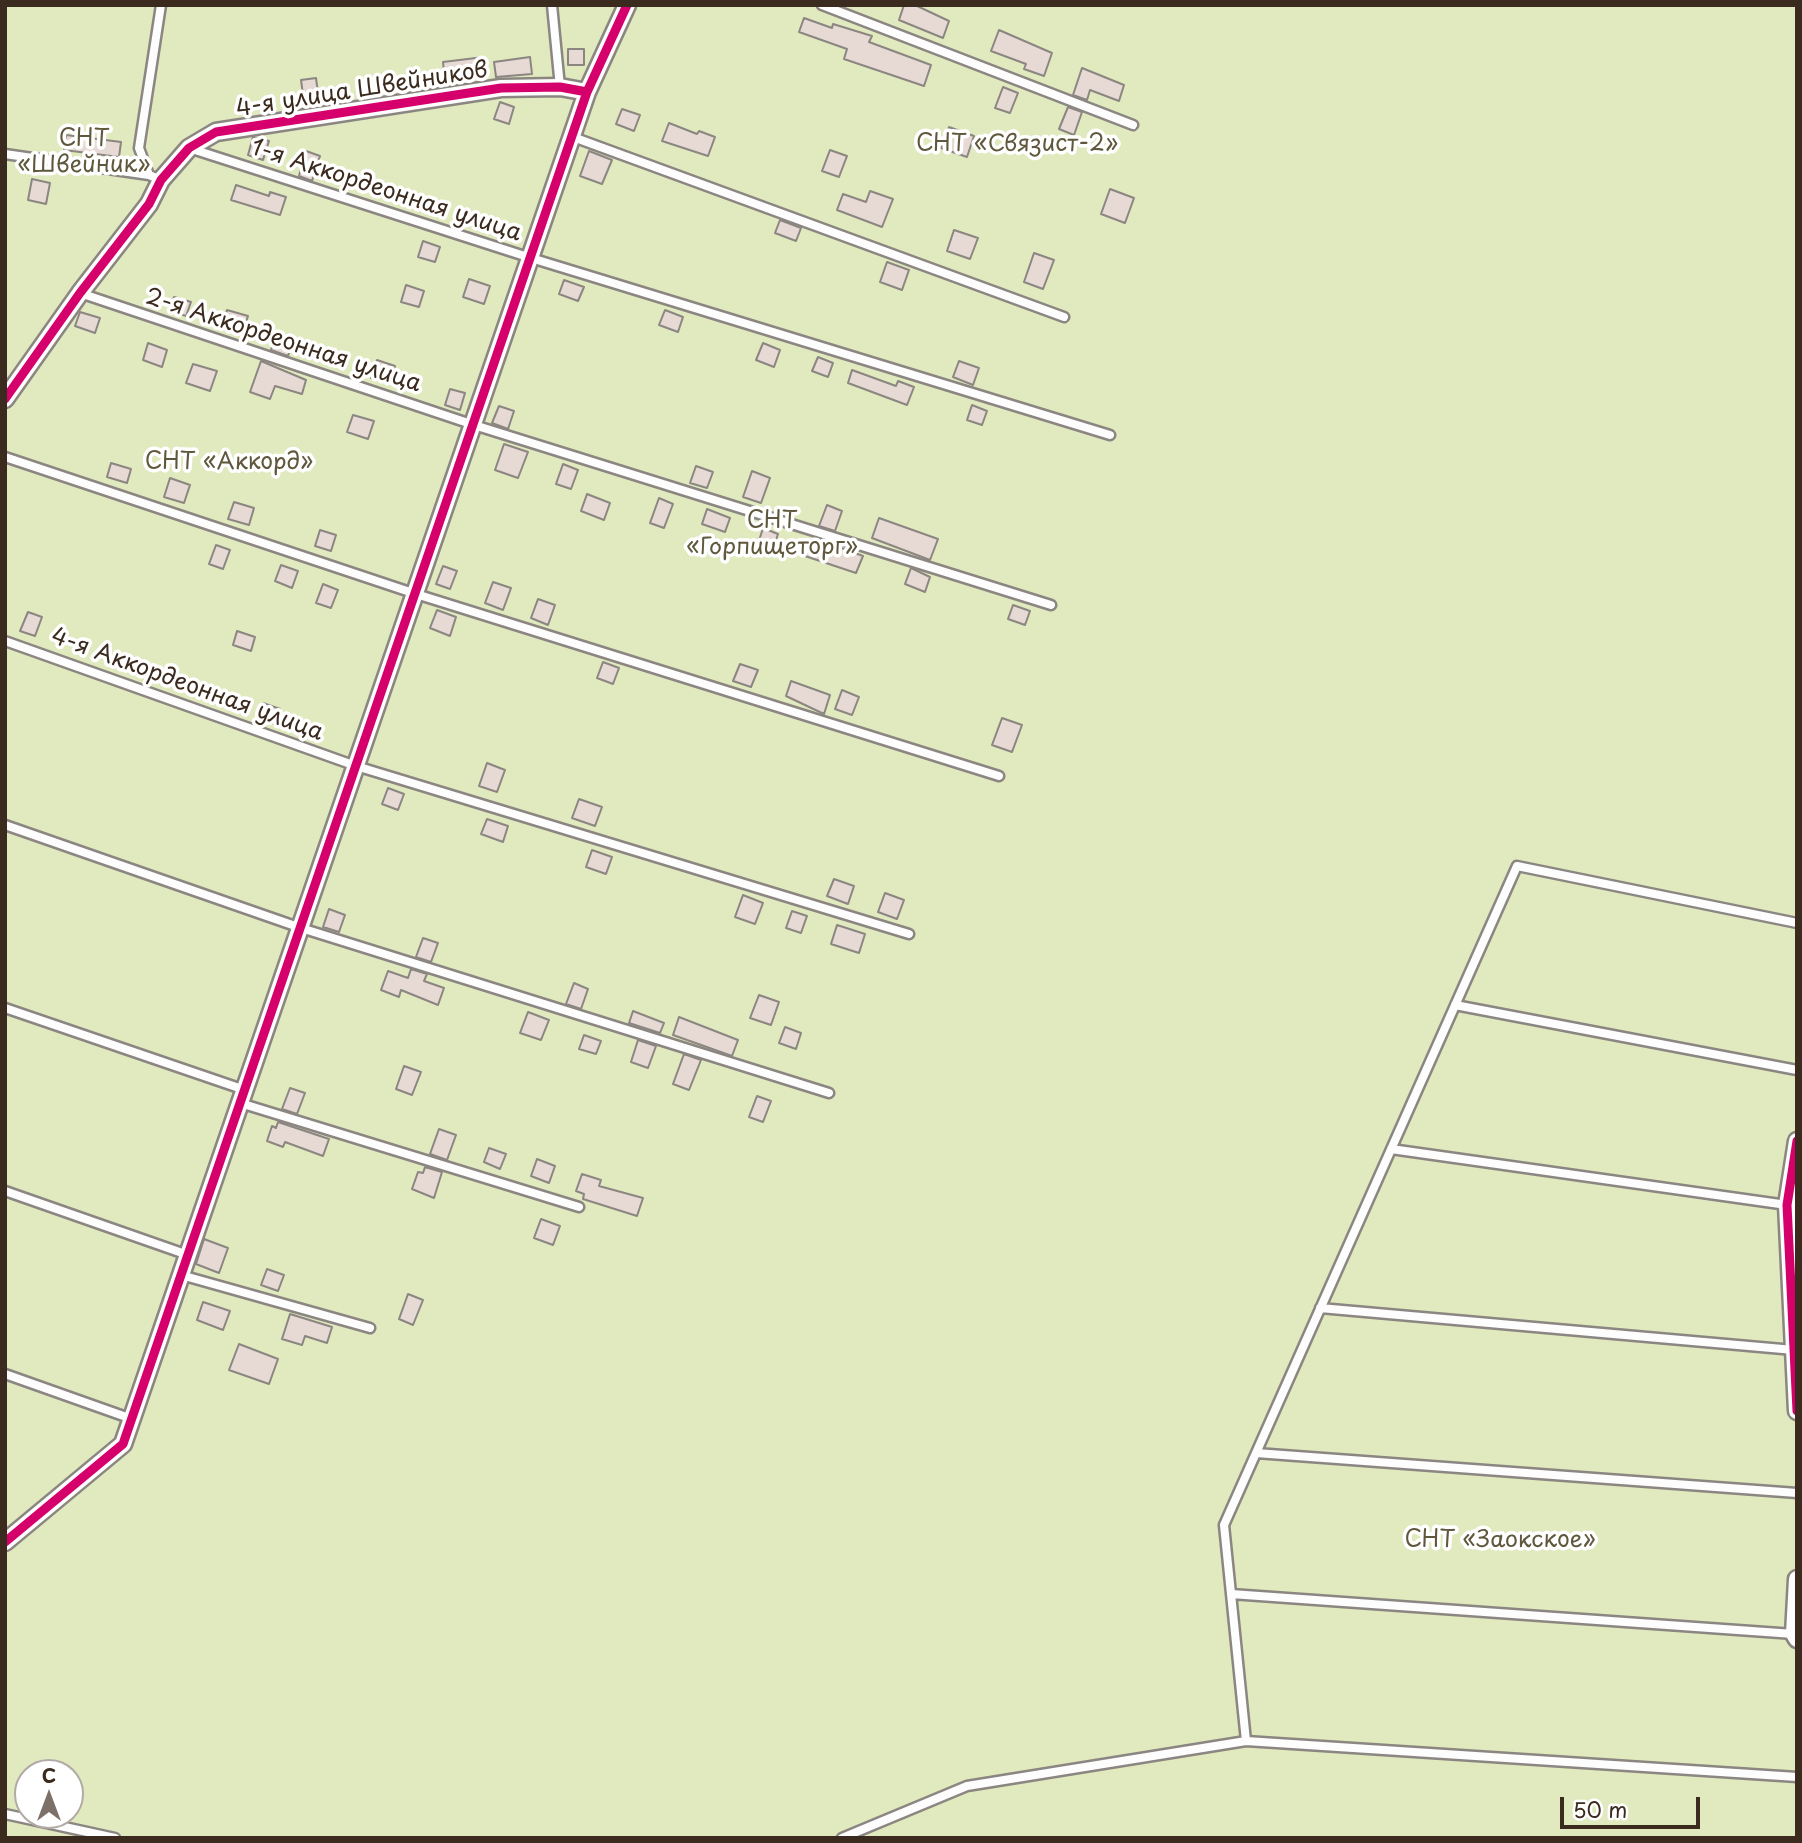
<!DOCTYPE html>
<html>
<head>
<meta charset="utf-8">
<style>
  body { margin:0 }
  #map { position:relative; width:1802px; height:1843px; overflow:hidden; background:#f8f3f0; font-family:"Playpen Sans",sans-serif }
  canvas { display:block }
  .frame { position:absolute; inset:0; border:7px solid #3b2a1e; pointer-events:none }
  .north { position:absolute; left:14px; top:1759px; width:70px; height:70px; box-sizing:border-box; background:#fff; border:2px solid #b1aaa5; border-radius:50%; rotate:0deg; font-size:19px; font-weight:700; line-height:28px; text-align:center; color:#3b2a1e }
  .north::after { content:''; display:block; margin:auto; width:24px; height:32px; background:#7d7068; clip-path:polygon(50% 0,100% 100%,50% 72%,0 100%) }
  .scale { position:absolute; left:1560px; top:1797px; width:140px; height:32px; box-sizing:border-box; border:4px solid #3b2a1e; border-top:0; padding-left:9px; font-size:21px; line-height:24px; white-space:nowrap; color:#3b2a1e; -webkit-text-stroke:5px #fff; paint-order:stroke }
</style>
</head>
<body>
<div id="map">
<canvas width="1802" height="1843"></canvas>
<div class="frame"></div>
<div class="north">С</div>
<div class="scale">50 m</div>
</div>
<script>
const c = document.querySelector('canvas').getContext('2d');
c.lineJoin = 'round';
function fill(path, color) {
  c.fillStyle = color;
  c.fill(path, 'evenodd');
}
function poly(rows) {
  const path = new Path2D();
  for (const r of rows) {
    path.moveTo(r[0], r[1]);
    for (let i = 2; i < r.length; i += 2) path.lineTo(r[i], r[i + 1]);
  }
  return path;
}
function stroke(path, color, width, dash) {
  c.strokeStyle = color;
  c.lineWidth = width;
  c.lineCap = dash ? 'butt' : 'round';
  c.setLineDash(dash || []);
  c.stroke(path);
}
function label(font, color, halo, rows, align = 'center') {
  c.font = font + ' "Playpen Sans",sans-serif';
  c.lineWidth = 7;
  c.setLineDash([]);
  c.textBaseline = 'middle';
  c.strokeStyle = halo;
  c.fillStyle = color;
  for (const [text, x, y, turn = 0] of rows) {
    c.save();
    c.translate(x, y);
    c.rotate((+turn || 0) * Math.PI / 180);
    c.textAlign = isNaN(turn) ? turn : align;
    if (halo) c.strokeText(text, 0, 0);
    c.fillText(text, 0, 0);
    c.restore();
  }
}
const green = poly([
  [5,5,1797,5,1797,1838,5,1838],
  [28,1773,70,1773,70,1815,28,1815]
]);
const building = poly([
  [904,5,915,5,949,21,943,38,899,20,904,5],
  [804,18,832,28,833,24,872,36,869,42,931,65,924,86,844,59,847,49,799,32,804,18],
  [999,30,1052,53,1044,76,1024,69,1026,64,991,51,999,30],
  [568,49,584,49,584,65,568,65,568,49],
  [484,57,486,75,445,81,443,62,484,57],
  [530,57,532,74,496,77,494,62,530,57],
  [1082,68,1124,85,1119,101,1090,90,1087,100,1073,95,1082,68],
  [316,78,319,100,304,102,301,80,316,78],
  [1003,87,1018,93,1010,113,995,108,1003,87],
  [500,102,514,107,509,124,494,119,500,102],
  [1068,107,1082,112,1074,135,1059,129,1068,107],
  [622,109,640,115,634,131,616,124,622,109],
  [669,123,697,134,699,131,715,137,708,156,662,141,669,123],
  [949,127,974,136,967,157,941,148,949,127],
  [66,135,121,142,119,157,64,150,66,135],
  [253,137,269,141,263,160,248,155,253,137],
  [830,150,847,156,839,177,822,171,830,150],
  [306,151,320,156,312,181,299,176,306,151],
  [589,151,612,160,602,184,580,176,589,151],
  [32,179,50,183,46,204,28,200,32,179],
  [236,185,269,196,270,192,286,197,280,215,231,200,236,185],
  [1110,189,1134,198,1125,223,1101,214,1110,189],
  [870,191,893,199,882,227,837,210,843,194,866,202,870,191],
  [780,220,801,228,796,241,775,233,780,220],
  [954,230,978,238,970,259,947,251,954,230],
  [423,241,440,247,435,262,418,257,423,241],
  [1034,253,1054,260,1043,289,1024,282,1034,253],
  [887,262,909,270,902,290,880,282,887,262],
  [469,279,490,286,484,304,463,297,469,279],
  [564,280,584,287,578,301,559,294,564,280],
  [406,285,424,291,419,307,401,302,406,285],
  [174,297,191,302,186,316,170,311,174,297],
  [227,310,248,316,242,335,221,329,227,310],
  [665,310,683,317,678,332,659,325,665,310],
  [80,312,100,318,95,333,75,326,80,312],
  [276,332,294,338,288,356,271,350,276,332],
  [148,343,167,350,162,367,143,360,148,343],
  [763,343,780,350,774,367,756,360,763,343],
  [818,357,833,363,828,377,812,371,818,357],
  [377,360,395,366,389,384,371,378,377,360],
  [261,361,306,380,302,394,275,386,270,399,250,392,261,361],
  [959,361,979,368,973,385,953,377,959,361],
  [193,364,217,371,210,391,186,383,193,364],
  [852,370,896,386,898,381,914,387,907,405,848,383,852,370],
  [450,389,465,393,460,410,445,405,450,389],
  [972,405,987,411,982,425,967,420,972,405],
  [499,406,514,411,508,429,492,423,499,406],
  [353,415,374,421,368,439,347,432,353,415],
  [504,444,528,452,518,478,495,470,504,444],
  [111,463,131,469,127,483,107,477,111,463],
  [563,464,578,470,571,489,556,484,563,464],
  [696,466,713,472,707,488,690,483,696,466],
  [752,471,770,478,761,503,743,497,752,471],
  [170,478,190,485,184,503,164,497,170,478],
  [587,494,610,503,604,520,581,511,587,494],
  [659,498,673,504,664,528,650,523,659,498],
  [234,502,254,508,249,525,228,519,234,502],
  [827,505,842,511,835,531,819,526,827,505],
  [707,509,730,518,725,532,702,524,707,509],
  [879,518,938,539,930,560,872,538,879,518],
  [763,528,778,534,773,549,758,544,763,528],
  [320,530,336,535,331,551,315,546,320,530],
  [815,538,863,556,856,573,805,556,811,540,815,538],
  [216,545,230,550,223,569,209,564,216,545],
  [281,565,298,571,292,588,275,581,281,565],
  [443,566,457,571,450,589,436,584,443,566],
  [911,568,930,577,925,592,905,584,911,568],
  [493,582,511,588,503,610,485,603,493,582],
  [323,584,338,590,331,608,316,603,323,584],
  [538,599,555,605,548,625,531,618,538,599],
  [1013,605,1030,611,1025,625,1008,619,1013,605],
  [437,610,456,617,450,636,430,628,437,610],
  [28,612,42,617,35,636,20,631,28,612],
  [237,631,255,637,251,651,233,645,237,631],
  [603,662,619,668,613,684,597,678,603,662],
  [740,664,758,670,751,687,733,681,740,664],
  [791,681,830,695,824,714,786,696,791,681],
  [842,690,859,697,852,715,835,709,842,690],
  [263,703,280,709,275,724,257,718,263,703],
  [1002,718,1022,725,1012,752,992,745,1002,718],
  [487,763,505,770,497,792,479,786,487,763],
  [388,788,404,794,398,810,382,804,388,788],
  [579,799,602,807,595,826,572,818,579,799],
  [487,819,508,826,503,842,481,834,487,819],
  [592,850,612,857,606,874,586,867,592,850],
  [834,879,854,886,848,904,827,896,834,879],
  [885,893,904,900,897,919,878,912,885,893],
  [743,895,763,903,755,924,735,917,743,895],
  [329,909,345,915,339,932,323,927,329,909],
  [792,911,807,916,801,933,786,928,792,911],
  [837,925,865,934,859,953,831,944,837,925],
  [423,938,438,943,431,962,416,957,423,938],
  [411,969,427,974,424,981,444,988,438,1005,401,990,399,997,381,990,388,971,408,978,411,969],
  [574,983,588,989,581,1009,566,1004,574,983],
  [759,995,779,1002,771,1025,750,1018,759,995],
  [633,1011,664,1023,660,1033,629,1023,633,1011],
  [528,1012,549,1020,541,1040,520,1033,528,1012],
  [679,1017,738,1040,732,1056,673,1035,679,1017],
  [785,1027,801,1033,796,1049,779,1043,785,1027],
  [584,1035,601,1041,596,1054,579,1049,584,1035],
  [638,1040,656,1046,648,1068,631,1062,638,1040],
  [684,1054,701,1060,689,1090,673,1084,684,1054],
  [404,1066,421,1072,412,1095,396,1089,404,1066],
  [290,1088,305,1093,297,1114,282,1109,290,1088],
  [757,1096,771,1101,763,1122,749,1117,757,1096],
  [278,1122,329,1139,323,1156,285,1142,283,1147,267,1141,272,1126,276,1128,278,1122],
  [439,1129,456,1135,447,1160,430,1154,439,1129],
  [489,1148,506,1154,500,1169,484,1162,489,1148],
  [537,1159,555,1166,549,1183,531,1176,537,1159],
  [425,1167,442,1172,434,1198,412,1189,418,1172,423,1173,425,1167],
  [582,1174,601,1180,599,1186,643,1198,637,1216,583,1199,584,1194,576,1191,582,1174],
  [541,1219,560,1226,553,1245,534,1238,541,1219],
  [204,1239,228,1248,219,1273,196,1264,204,1239],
  [267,1269,284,1275,278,1291,261,1285,267,1269],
  [408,1294,423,1300,413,1325,399,1319,408,1294],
  [203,1302,230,1311,223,1330,197,1320,203,1302],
  [290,1314,332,1327,327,1343,305,1336,302,1345,282,1339,290,1314],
  [239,1344,278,1359,269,1384,229,1370,239,1344]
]);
const lane = poly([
  [161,5,139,148,149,175,161,180],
  [552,5,560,87],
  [822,5,1133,125],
  [573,137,1064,317],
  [189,148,531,258,1110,435],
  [5,154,149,175],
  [80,293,474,425,1051,605],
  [5,457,416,594,999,776],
  [5,641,356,766,909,934],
  [5,825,301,928,829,1093],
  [1455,1005,1797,1070],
  [5,1008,245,1090],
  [240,1103,579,1207],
  [1391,1149,1787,1205],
  [5,1191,188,1255],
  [181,1275,370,1328],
  [1320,1308,1794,1350],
  [5,1374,132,1419],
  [1256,1453,1797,1493],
  [1231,1594,1794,1634],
  [1246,1741,1797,1777],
  [5,1814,115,1838],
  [842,1838,967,1786,1246,1741,1224,1525,1517,866,1797,923]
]);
const street = poly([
  [5,399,80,293,149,204,161,180,189,148,216,132,501,88,560,87,587,92],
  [1797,1141,1787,1205,1797,1411],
  [5,1542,123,1444,587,92,627,5],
  [1797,1579,1794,1634,1797,1639]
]);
const cycleway = poly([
  [5,399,80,293,149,204,161,180,189,148,216,132,501,88,560,87,587,92],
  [1797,1141,1787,1205,1797,1411],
  [5,1542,123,1444,587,92,627,5]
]);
const streetNames = [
  ["4-я улица Швейников",362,90,-9],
  ["1-я Аккордеонная улица",386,191,18],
  ["2-я Аккордеонная улица",283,341,18],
  ["4-я Аккордеонная улица",187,685,20]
];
const parkNames = [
  ["СНТ",84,140],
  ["«Швейник»",84,166],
  ["СНТ «Связист-2»",1017,145],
  ["СНТ «Аккорд»",229,463],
  ["СНТ",772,522],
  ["«Горпищеторг»",772,548],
  ["СНТ «Заокское»",1500,1541]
];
fill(green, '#e1e9be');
fill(building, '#e7dad4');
stroke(building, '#8b8681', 2);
stroke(lane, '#8b8681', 13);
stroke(street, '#8b8681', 21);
stroke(lane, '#fefdfd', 8);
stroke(street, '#fefdfd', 16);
stroke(cycleway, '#d6006c', 9);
label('23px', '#3b2a1e', '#fff', streetNames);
label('23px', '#60583c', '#fff', parkNames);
</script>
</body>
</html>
